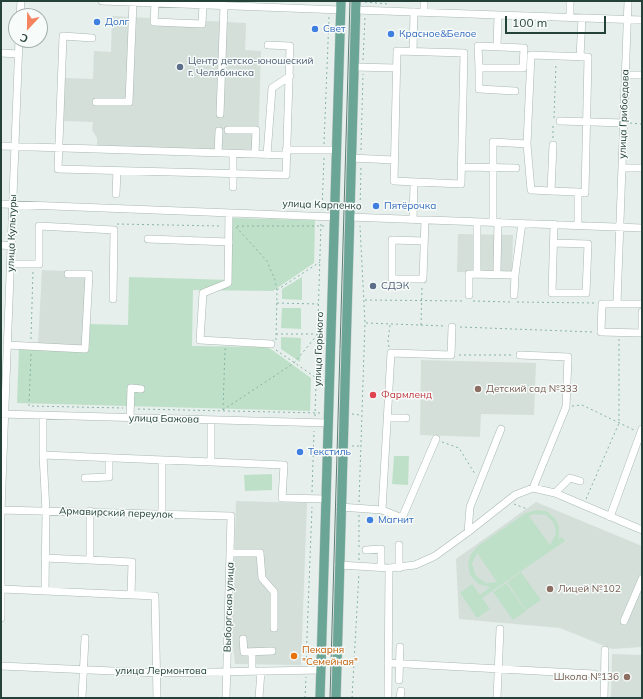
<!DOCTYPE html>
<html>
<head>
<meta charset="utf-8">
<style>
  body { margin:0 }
  #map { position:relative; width:643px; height:699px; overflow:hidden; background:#e6efeb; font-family:Mulish,sans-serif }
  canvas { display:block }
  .frame { position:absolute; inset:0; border:2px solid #24423a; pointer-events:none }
  .north { position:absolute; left:8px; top:8px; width:40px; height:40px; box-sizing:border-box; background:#f7fbf9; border:1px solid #a3b1ad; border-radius:50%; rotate:202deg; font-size:11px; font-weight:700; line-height:16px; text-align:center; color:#24423a }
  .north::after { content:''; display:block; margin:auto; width:14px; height:18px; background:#f4845f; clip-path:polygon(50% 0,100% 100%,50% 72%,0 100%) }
  .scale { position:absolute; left:505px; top:16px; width:101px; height:18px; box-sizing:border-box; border:2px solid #24423a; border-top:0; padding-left:5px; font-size:12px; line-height:14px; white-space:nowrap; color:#24423a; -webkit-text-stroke:3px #f7fbf9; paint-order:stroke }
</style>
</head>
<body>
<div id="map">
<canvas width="643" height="699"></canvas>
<div class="frame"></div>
<div class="north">С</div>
<div class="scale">100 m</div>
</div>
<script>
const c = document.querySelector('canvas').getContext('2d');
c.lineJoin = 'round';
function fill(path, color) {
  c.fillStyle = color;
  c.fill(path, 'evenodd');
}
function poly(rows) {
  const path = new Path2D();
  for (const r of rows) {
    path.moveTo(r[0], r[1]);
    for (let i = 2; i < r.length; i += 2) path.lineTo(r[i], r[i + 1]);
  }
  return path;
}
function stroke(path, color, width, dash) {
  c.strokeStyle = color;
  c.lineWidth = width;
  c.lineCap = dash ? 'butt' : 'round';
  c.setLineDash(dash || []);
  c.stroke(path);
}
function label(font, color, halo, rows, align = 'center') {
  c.font = font + ' Mulish,sans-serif';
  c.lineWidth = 3;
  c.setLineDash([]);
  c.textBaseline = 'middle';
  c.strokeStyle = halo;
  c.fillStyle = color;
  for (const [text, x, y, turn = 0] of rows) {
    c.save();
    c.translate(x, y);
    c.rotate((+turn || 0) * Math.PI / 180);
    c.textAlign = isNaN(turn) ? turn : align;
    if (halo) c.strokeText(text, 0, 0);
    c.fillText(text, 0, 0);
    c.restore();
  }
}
const built = poly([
  [112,16,246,23,245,50,261,51,258,149,214,150,97,147,97,138,92,130,93,122,63,121,65,78,93,79,94,51,111,52],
  [458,234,513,235,512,273,457,272],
  [42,270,92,272,88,347,38,345],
  [421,360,536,363,534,415,481,414,480,437,420,435],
  [236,501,307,503,301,665,235,664,232,636],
  [536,502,642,546,642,647,612,649,560,628,459,619,456,559],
  [612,654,642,655,642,698,611,698]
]);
const green = poly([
  [232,218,315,220,314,263,273,291,193,290,192,346,268,347,311,378,310,411,17,403,19,348,89,350,90,324,128,325,129,277,230,280],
  [302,277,302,300,282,299,282,289],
  [282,308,301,308,301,329,281,328],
  [281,337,301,338,300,362,281,349],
  [394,456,409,456,408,485,392,484],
  [272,474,272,490,245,491,244,475],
  [536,510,546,511,555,518,559,527,559,539,562,537,565,541,482,598,490,609,477,618,460,593,472,584,480,595,490,587,478,584,470,575,468,564,471,554,478,546,526,513],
  [534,514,546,515,554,523,556,534,550,545,529,516],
  [477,553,497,582,486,583,476,576,472,564],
  [521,572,541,600,526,610,507,582],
  [506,583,526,611,513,620,493,592]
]);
const path = poly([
  [365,2,388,4],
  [363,60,365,18],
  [554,118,556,63],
  [630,123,642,124],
  [553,138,553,123],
  [324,144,329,17],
  [361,150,363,74],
  [322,210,324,157],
  [360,210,361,166],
  [117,224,221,226],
  [237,226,325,226],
  [236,227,267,261,275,280,277,290,276,340],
  [277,290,320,262],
  [365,300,465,301],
  [473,301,511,302],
  [517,302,595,303],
  [277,303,318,304],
  [366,323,445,326],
  [421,325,422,286],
  [460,327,594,332],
  [276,334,317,334],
  [31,339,33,270],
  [389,347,388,341,390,325],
  [276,350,315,377],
  [31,354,29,406,123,408],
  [459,355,514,355],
  [572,406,582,405,634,430],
  [138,409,320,413],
  [223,410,225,349,227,349],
  [223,410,294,363,318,334],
  [352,414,360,415],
  [315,416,321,223],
  [442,442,459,448,475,474],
  [352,446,359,446],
  [312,492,314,431],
  [586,499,619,423,619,339],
  [359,502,365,323,360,226],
  [514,504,527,509],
  [359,515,359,548],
  [359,553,359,560],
  [306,663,312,507],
  [305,698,306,677],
  [352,698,359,573]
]);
const minor = poly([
  [102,1,341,10],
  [570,1,570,17],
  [155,3,154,22,202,24,203,5],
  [356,10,642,20],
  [424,12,424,1],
  [20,16,21,1],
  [92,38,63,36,58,169,286,175,290,46,268,45],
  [497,47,498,15],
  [397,51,464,53,461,184,394,181,397,51],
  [413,51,414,12],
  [1,53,18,54],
  [580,57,582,18],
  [354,67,396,68],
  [479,68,523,68,524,48,478,46,479,68,479,89,515,91],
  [625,75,642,75],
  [96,102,129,102,133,2],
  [220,114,224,5],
  [560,121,624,123],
  [228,130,256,130,255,154],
  [553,145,551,191,578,192],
  [1,146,286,155],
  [286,150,335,150],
  [218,153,219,131],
  [267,155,272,88,290,76],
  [351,158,394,160],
  [461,167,516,168],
  [622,168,642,168],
  [233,187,233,154],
  [551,191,531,190,527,144,531,55,588,57,585,193,578,192,578,225],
  [116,194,117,171],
  [1,204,334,217],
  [229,213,228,283,203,293,200,340,271,344],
  [349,217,642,228],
  [413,220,414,183],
  [493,222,493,142,527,144],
  [148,239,229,242],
  [424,241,392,240,392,279,423,279,425,220],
  [554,243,588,244,586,293,552,293,554,224],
  [1,245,12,246],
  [11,264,39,264,39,226,114,230,113,299],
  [477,270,477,222],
  [497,270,498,222],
  [469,295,469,274,515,275],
  [514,295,515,275,522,223],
  [617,304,628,1],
  [642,304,602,304,601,332,642,333],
  [642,332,642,312],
  [7,345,85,349,89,274,68,274],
  [520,355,568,357,566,407,533,488],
  [1,414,328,423],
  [43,415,43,455,46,511,45,591],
  [130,418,131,388,141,389],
  [388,418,406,418],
  [211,420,211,462],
  [43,455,284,465,282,498,326,499],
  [85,478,109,477,109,458],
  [555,493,570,478,580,481],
  [340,507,382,510,402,518,436,439],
  [1,510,231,516,226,698],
  [382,510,391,353,451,355,452,327],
  [162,515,162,460],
  [610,517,642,429],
  [468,532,470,507,501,429],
  [399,545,399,568],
  [366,550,381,549,381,567],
  [231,553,260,553,262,578,274,592,274,628],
  [45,558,132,562,131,595],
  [90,560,90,511],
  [339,565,389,568,415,565,435,556,468,532,515,495,533,488,555,493,642,530],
  [2,589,155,596,157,698],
  [1,618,1,510,19,40],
  [624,621,642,579],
  [243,639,244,652,272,651],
  [388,663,594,674],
  [1,666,158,673,321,670],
  [252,671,252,652],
  [399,680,400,647],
  [82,698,85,638],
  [259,698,261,671],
  [388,698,389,568],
  [400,698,401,691],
  [497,698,500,629],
  [604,698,605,650]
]);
const major = poly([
  [320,698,341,1],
  [336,698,356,1]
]);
const tram = poly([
  [330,698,350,1]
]);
const markers = [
  [97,22,4,"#3f7fe0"],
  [315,29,4,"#3f7fe0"],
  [391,34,4,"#3f7fe0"],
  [180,67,4,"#5c6f8a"],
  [376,206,4,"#3f7fe0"],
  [373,286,4,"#5c6f8a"],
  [478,389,4,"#8d6e63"],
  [373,395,4,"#e0444e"],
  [300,452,4,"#3f7fe0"],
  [370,520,4,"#3f7fe0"],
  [550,589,4,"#8d6e63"],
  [294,656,4,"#e8710a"],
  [627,677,4,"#8d6e63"]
];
const shopNames = [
  ["Долг",105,22],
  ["Свет",323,29],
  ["Красное&Белое",399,34],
  ["Пятёрочка",384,206],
  ["Текстиль",308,452],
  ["Магнит",378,520]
];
const serviceNames = [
  ["Центр детско-юношеский",188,61],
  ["г. Челябинска",188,73],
  ["СДЭК",381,286]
];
const streetNames = [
  ["улица Грибоедова",624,114,-88],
  ["улица Карпенко",322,205,2],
  ["улица Культуры",12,233,-88],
  ["улица Горького",319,349,-88],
  ["улица Бажова",164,419,1],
  ["Армавирский переулок",116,513,2],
  ["Выборгская улица",229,607,-88],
  ["улица Лермонтова",161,671]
];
const educationNames = [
  ["Детский сад №333",486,389],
  ["Лицей №102",558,589],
  ["Школа №136",619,677,"right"]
];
const healthNames = [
  ["Фармленд",381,395]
];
const foodNames = [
  ["Пекарня",302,650],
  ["\"Семейная\"",302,662]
];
fill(built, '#d4dfda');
fill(green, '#bfe0c8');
stroke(minor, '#a8b8b2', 8);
stroke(major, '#c2cac8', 10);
stroke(path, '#86b3a5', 1, [2, 3]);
stroke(minor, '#fff', 7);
stroke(major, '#6aa596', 9);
stroke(tram, '#5f7d75', 1);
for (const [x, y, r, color] of markers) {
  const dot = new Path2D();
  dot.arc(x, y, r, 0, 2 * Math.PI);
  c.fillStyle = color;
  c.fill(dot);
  stroke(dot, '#f7fbf9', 1.5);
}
label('10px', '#366cbe', '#f7fbf9', shopNames, 'left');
label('10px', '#4e5e75', '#f7fbf9', serviceNames, 'left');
label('10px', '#24423a', '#f7fbf9', streetNames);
label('10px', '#785e54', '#f7fbf9', educationNames, 'left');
label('10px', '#be3a42', '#f7fbf9', healthNames, 'left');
label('10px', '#c56008', '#f7fbf9', foodNames, 'left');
</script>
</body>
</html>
